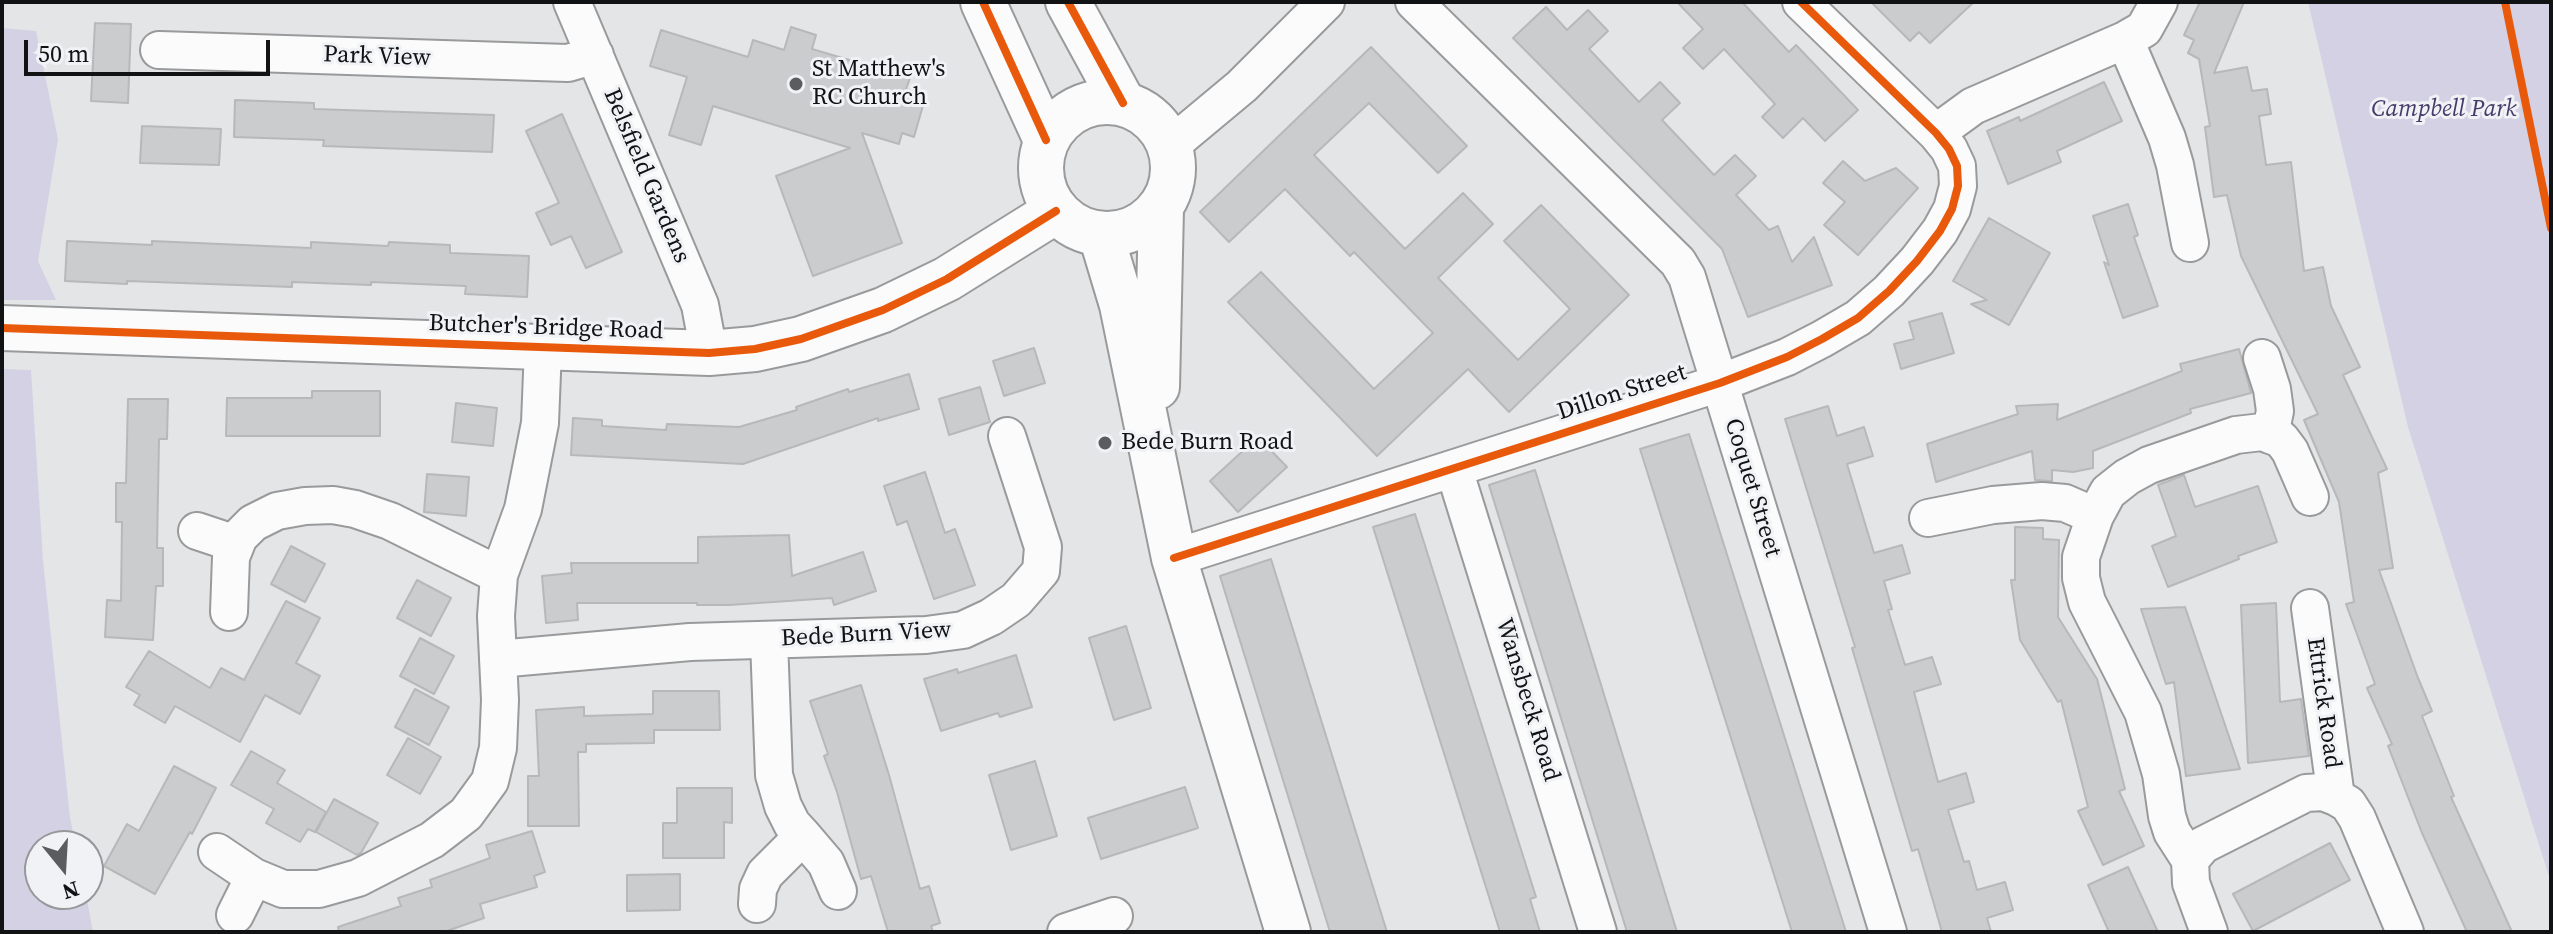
<!DOCTYPE html>
<html>
<head>
<meta charset="utf-8">
<style>
  body { margin:0 }
  #map { position:relative; width:2553px; height:934px; overflow:hidden; background:#e4e5e7; font-family:"Source Serif 4",serif }
  canvas { display:block }
  .frame { position:absolute; inset:0; border:4px solid #111213; pointer-events:none }
  .north { position:absolute; left:24px; top:830px; width:80px; height:80px; box-sizing:border-box; background:#f0f2f5; border:2px solid #97989b; border-radius:50%; rotate:162deg; font-size:22px; font-weight:700; line-height:32px; text-align:center; color:#111213 }
  .north::after { content:''; display:block; margin:auto; width:28px; height:36px; background:#5b5c5d; clip-path:polygon(50% 0,100% 100%,50% 72%,0 100%) }
  .scale { position:absolute; left:24px; top:40px; width:246px; height:36px; box-sizing:border-box; border:4px solid #111213; border-top:0; padding-left:10px; font-size:24px; line-height:28px; white-space:nowrap; color:#111213; -webkit-text-stroke:6px #f0f2f5; paint-order:stroke }
</style>
</head>
<body>
<div id="map">
<canvas width="2553" height="934"></canvas>
<div class="frame"></div>
<div class="north">N</div>
<div class="scale">50 m</div>
</div>
<script>
const c = document.querySelector('canvas').getContext('2d');
c.lineJoin = 'round';
function fill(path, color) {
  c.fillStyle = color;
  c.fill(path, 'evenodd');
}
function poly(rows) {
  const path = new Path2D();
  for (const r of rows) {
    if (r.length === 3) {
      path.moveTo(r[0] + r[2], r[1]);
      path.arc(r[0], r[1], r[2], 0, 2 * Math.PI);
      continue;
    }
    path.moveTo(r[0], r[1]);
    for (let i = 2; i < r.length; i += 2) path.lineTo(r[i], r[i + 1]);
  }
  return path;
}
function stroke(path, color, width, dash) {
  c.strokeStyle = color;
  c.lineWidth = width;
  c.lineCap = dash ? 'butt' : 'round';
  c.setLineDash(dash || []);
  c.stroke(path);
}
function label(font, color, halo, rows, align = 'center') {
  c.font = font + ' "Source Serif 4",serif';
  c.lineWidth = 6;
  c.setLineDash([]);
  c.textBaseline = 'middle';
  c.strokeStyle = halo;
  c.fillStyle = color;
  for (const [text, x, y, turn = 0] of rows) {
    c.save();
    c.translate(x, y);
    c.rotate((+turn || 0) * Math.PI / 180);
    c.textAlign = isNaN(turn) ? turn : align;
    if (halo) c.strokeText(text, 0, 0);
    c.fillText(text, 0, 0);
    c.restore();
  }
}
const green = poly([
  [2308,2,2551,2,2551,883,2408,427],
  [2,28,36,31,58,139,38,261,56,300,2,300],
  [2,369,31,370,43,560,70,818,76,846,40,846,40,894,86,894,93,932,2,932]
]);
const building = poly([
  [1677,2,1742,2,1789,52,1796,45,1858,110,1825,141,1803,118,1783,138,1762,117,1775,104,1724,49,1703,69,1683,48,1703,29,1677,2],
  [1871,2,1974,2,1930,43,1919,32,1910,41,1871,2],
  [2200,2,2244,2,2214,73,2247,67,2252,91,2267,89,2271,114,2259,116,2266,165,2291,162,2304,271,2323,267,2331,306,2360,367,2343,375,2387,469,2378,473,2393,568,2379,570,2418,678,2432,711,2422,716,2454,796,2451,797,2512,932,2467,932,2422,833,2388,746,2392,744,2367,688,2375,684,2346,604,2354,602,2339,502,2304,420,2318,414,2241,256,2227,195,2214,197,2205,127,2210,126,2199,59,2188,53,2194,40,2184,35,2200,2],
  [1546,7,1567,30,1588,10,1608,31,1589,49,1639,102,1660,82,1680,103,1662,120,1714,175,1735,155,1756,176,1736,195,1769,230,1778,226,1792,262,1814,237,1832,285,1748,317,1722,249,1513,38,1546,7],
  [95,23,131,24,128,103,91,101,95,23],
  [791,27,816,35,812,49,910,78,906,89,926,95,914,137,902,133,899,144,862,133,902,243,813,276,776,176,850,148,713,106,701,145,669,135,687,77,650,66,661,30,748,57,753,40,784,50,791,27],
  [1371,47,1467,146,1438,173,1369,103,1314,155,1405,249,1463,193,1493,224,1438,278,1518,360,1570,309,1504,241,1541,205,1629,295,1509,412,1468,369,1377,456,1228,302,1261,272,1374,389,1433,333,1354,252,1350,256,1285,189,1229,242,1200,212,1371,47],
  [2104,82,2122,121,2057,151,2061,162,2008,184,1987,131,2019,117,2020,121,2104,82],
  [235,100,314,103,314,109,494,115,492,152,323,146,324,140,234,137,235,100],
  [562,114,622,252,586,268,571,236,551,245,536,213,559,203,526,131,562,114],
  [142,126,221,129,219,165,140,163,142,126],
  [1843,161,1865,181,1896,168,1918,188,1858,255,1824,225,1845,202,1823,183,1843,161],
  [2128,204,2138,235,2134,237,2158,306,2123,318,2104,262,2109,265,2093,216,2128,204],
  [1989,218,2050,253,2009,325,1971,304,1987,300,1953,281,1989,218],
  [67,241,152,245,152,241,311,248,311,242,388,246,389,242,450,245,450,253,529,256,527,297,465,294,466,286,371,282,371,285,292,282,292,287,127,281,127,284,65,281,67,241],
  [1942,313,1954,353,1901,369,1894,344,1914,339,1909,322,1942,313],
  [1034,348,1045,383,1004,396,993,361,1034,348],
  [2239,349,2251,393,2190,409,2191,413,2093,451,2093,468,2073,472,2052,470,2052,481,2035,480,2032,451,1936,482,1927,444,2018,414,2016,406,2058,404,2057,420,2182,371,2180,364,2239,349],
  [909,374,919,409,878,421,878,418,743,464,571,455,573,418,602,420,602,426,666,430,667,424,739,427,797,410,796,407,848,389,849,392,909,374],
  [980,387,990,422,949,435,939,399,980,387],
  [312,391,380,391,380,436,226,436,227,398,312,398,312,391],
  [128,399,168,399,167,439,159,439,157,548,163,548,163,586,156,586,153,640,105,637,107,600,121,601,122,522,116,522,116,483,126,483,128,399],
  [456,403,497,408,493,446,452,442,456,403],
  [1828,406,1837,436,1864,427,1873,456,1847,464,1874,553,1902,545,1910,573,1884,581,1892,609,1888,610,1905,665,1932,657,1941,684,1914,692,1938,782,1966,773,1974,802,1948,810,1964,862,1969,861,1977,890,2005,882,2013,910,1987,918,1991,932,1942,932,1918,849,1912,851,1852,648,1855,647,1785,419,1828,406],
  [1689,434,1846,932,1792,932,1640,449,1689,434],
  [1258,437,1287,467,1238,512,1210,481,1258,437],
  [1535,470,1677,932,1627,932,1489,485,1535,470],
  [925,472,945,533,955,529,975,585,934,599,907,521,897,525,884,486,925,472],
  [427,474,469,477,466,516,424,512,427,474],
  [2184,475,2195,507,2258,486,2277,542,2238,556,2239,559,2168,587,2152,546,2176,536,2158,485,2184,475],
  [1415,514,1536,897,1530,899,1540,932,1500,932,1373,527,1415,514],
  [2015,527,2043,528,2043,539,2059,540,2058,617,2097,679,2125,789,2119,791,2144,846,2103,865,2078,811,2088,807,2061,700,2058,702,2020,640,2011,580,2015,580,2015,527],
  [789,535,792,576,863,552,876,591,834,605,832,598,729,605,697,605,697,603,577,603,578,620,546,623,542,576,572,573,571,563,698,563,698,537,789,535],
  [291,546,325,564,305,602,271,584,291,546],
  [1271,559,1387,932,1330,932,1220,576,1271,559],
  [417,580,451,598,431,636,397,618,417,580],
  [286,601,320,618,296,663,320,676,300,714,265,695,240,742,175,706,165,723,134,705,140,695,126,687,149,651,210,688,221,668,244,680,286,601],
  [2276,603,2280,702,2301,699,2309,756,2248,763,2241,605,2276,603],
  [2185,607,2240,769,2186,776,2174,682,2166,684,2141,609,2185,607],
  [1126,626,1151,708,1114,720,1089,638,1126,626],
  [420,638,454,656,434,694,400,676,420,638],
  [1016,655,1032,707,1000,717,998,713,941,731,924,679,957,669,958,673,1016,655],
  [861,685,889,775,920,889,929,886,940,923,931,926,933,932,888,932,871,876,861,879,837,792,824,756,828,754,810,701,861,685],
  [415,689,449,707,429,745,395,727,415,689],
  [653,691,719,691,720,730,654,730,654,743,586,744,586,752,578,752,579,826,528,826,528,776,539,776,536,710,584,707,584,716,653,714,653,691],
  [408,738,441,757,420,794,387,775,408,738],
  [251,751,285,770,277,783,326,812,315,832,308,829,300,842,266,823,274,809,231,785,251,751],
  [1035,761,1057,836,1011,850,989,775,1035,761],
  [174,766,216,788,192,834,190,832,155,894,104,866,127,824,139,831,174,766],
  [1185,787,1198,828,1101,859,1088,818,1185,787],
  [677,788,732,788,732,823,724,822,724,858,663,858,663,823,677,823,677,788],
  [334,799,378,823,361,853,357,855,316,832,334,799],
  [532,831,545,872,534,876,537,887,480,904,484,918,444,932,339,932,338,927,401,906,398,898,432,887,430,880,490,858,486,845,532,831],
  [2330,843,2350,880,2253,931,2233,894,2330,843],
  [2128,867,2158,932,2109,932,2088,885,2128,867],
  [680,874,680,910,627,911,627,875,680,874]
]);
const street = poly([
  [572,2,700,305,709,353],
  [1414,2,1678,262,1687,277,1888,932],
  [2125,40,2167,138,2175,165,2190,243],
  [159,50,568,63,595,55],
  [1936,133,1973,106,2125,40,2144,29,2159,2],
  [1170,146,1242,86,1326,2],
  [2262,358,2272,389,2275,411,2270,435,2281,439,2290,451,2310,497],
  [1454,469,1598,932],
  [1928,518,1993,505,2042,501,2065,503,2095,516],
  [197,531,236,544],
  [1174,558,1720,383,1787,357,1822,339,1858,318,1889,291,1917,261,1940,231,1952,209,1958,186,1957,166,1949,149,1936,133,1801,2],
  [2310,608,2336,797,2348,804,2357,818,2405,932],
  [229,612,231,557,239,537,253,523,277,511,305,506,333,505,355,509,390,521,499,575],
  [769,640,774,775,783,806,792,824,803,836],
  [498,659,690,642,926,635,963,630,991,617,1016,600,1041,571,1043,547,1007,436],
  [217,852,254,877,235,915],
  [2190,860,2172,832,2167,816,2161,774,2143,712,2087,602,2081,578,2081,557,2095,516,2108,492,2127,477,2149,465,2236,435,2262,432,2270,435],
  [254,877,283,889,319,889,358,878,432,840,466,814,490,781,498,748,500,700,496,616,499,575,523,509,540,423,543,348],
  [757,904,758,889,765,874,803,836,826,863,838,891],
  [1066,932,1114,916],
  [2209,932,2191,883,2190,860,2203,845,2306,793,2323,792,2336,797]
]);
const secondary = poly([
  [983,2,1046,140],
  [1068,2,1123,103],
  [1107,168,66],
  [1101,235,1122,305,1174,558,1288,932],
  [2,328,709,353,755,349,801,339,883,310,947,279,1056,211],
  [1157,387,1161,209]
]);
const cycleway = poly([
  [983,2,1046,140],
  [1068,2,1123,103],
  [2505,2,2551,228],
  [2,328,709,353,755,349,801,339,883,310,947,279,1056,211],
  [1174,558,1720,383,1787,357,1822,339,1858,318,1889,291,1917,261,1940,231,1952,209,1958,186,1957,166,1949,149,1936,133,1801,2]
]);
const markers = [
  [796,84,8,"#5b5c5d"],
  [1105,443,8,"#5b5c5d"]
];
const streetNames = [
  ["Park View",377,57,2],
  ["Belsfield Gardens",646,176,67],
  ["Butcher's Bridge Road",546,328,2],
  ["Dillon Street",1622,393,-18],
  ["Coquet Street",1752,488,73],
  ["Bede Burn View",866,635,-3],
  ["Wansbeck Road",1527,700,73],
  ["Ettrick Road",2323,703,82]
];
const poiNames = [
  ["St Matthew's",812,70],
  ["RC Church",812,98],
  ["Bede Burn Road",1121,443]
];
const parkNames = [
  ["Campbell Park",2444,110]
];
fill(green, '#d4d1e4');
fill(building, '#cbccce');
stroke(building, '#b7b8ba', 2);
stroke(street, '#999a9b', 40);
stroke(secondary, '#999a9b', 48);
stroke(street, '#fbfbfb', 36);
stroke(secondary, '#fbfbfb', 44);
stroke(cycleway, '#e8590c', 8);
for (const [x, y, r, color] of markers) {
  const dot = new Path2D();
  dot.arc(x, y, r, 0, 2 * Math.PI);
  c.fillStyle = color;
  c.fill(dot);
  stroke(dot, '#f0f2f5', 3);
}
label('24px', '#111213', '#f0f2f5', streetNames);
label('24px', '#111213', '#f0f2f5', poiNames, 'left');
label('italic 24px', '#473b6c', '#f0f2f5', parkNames);
</script>
</body>
</html>
